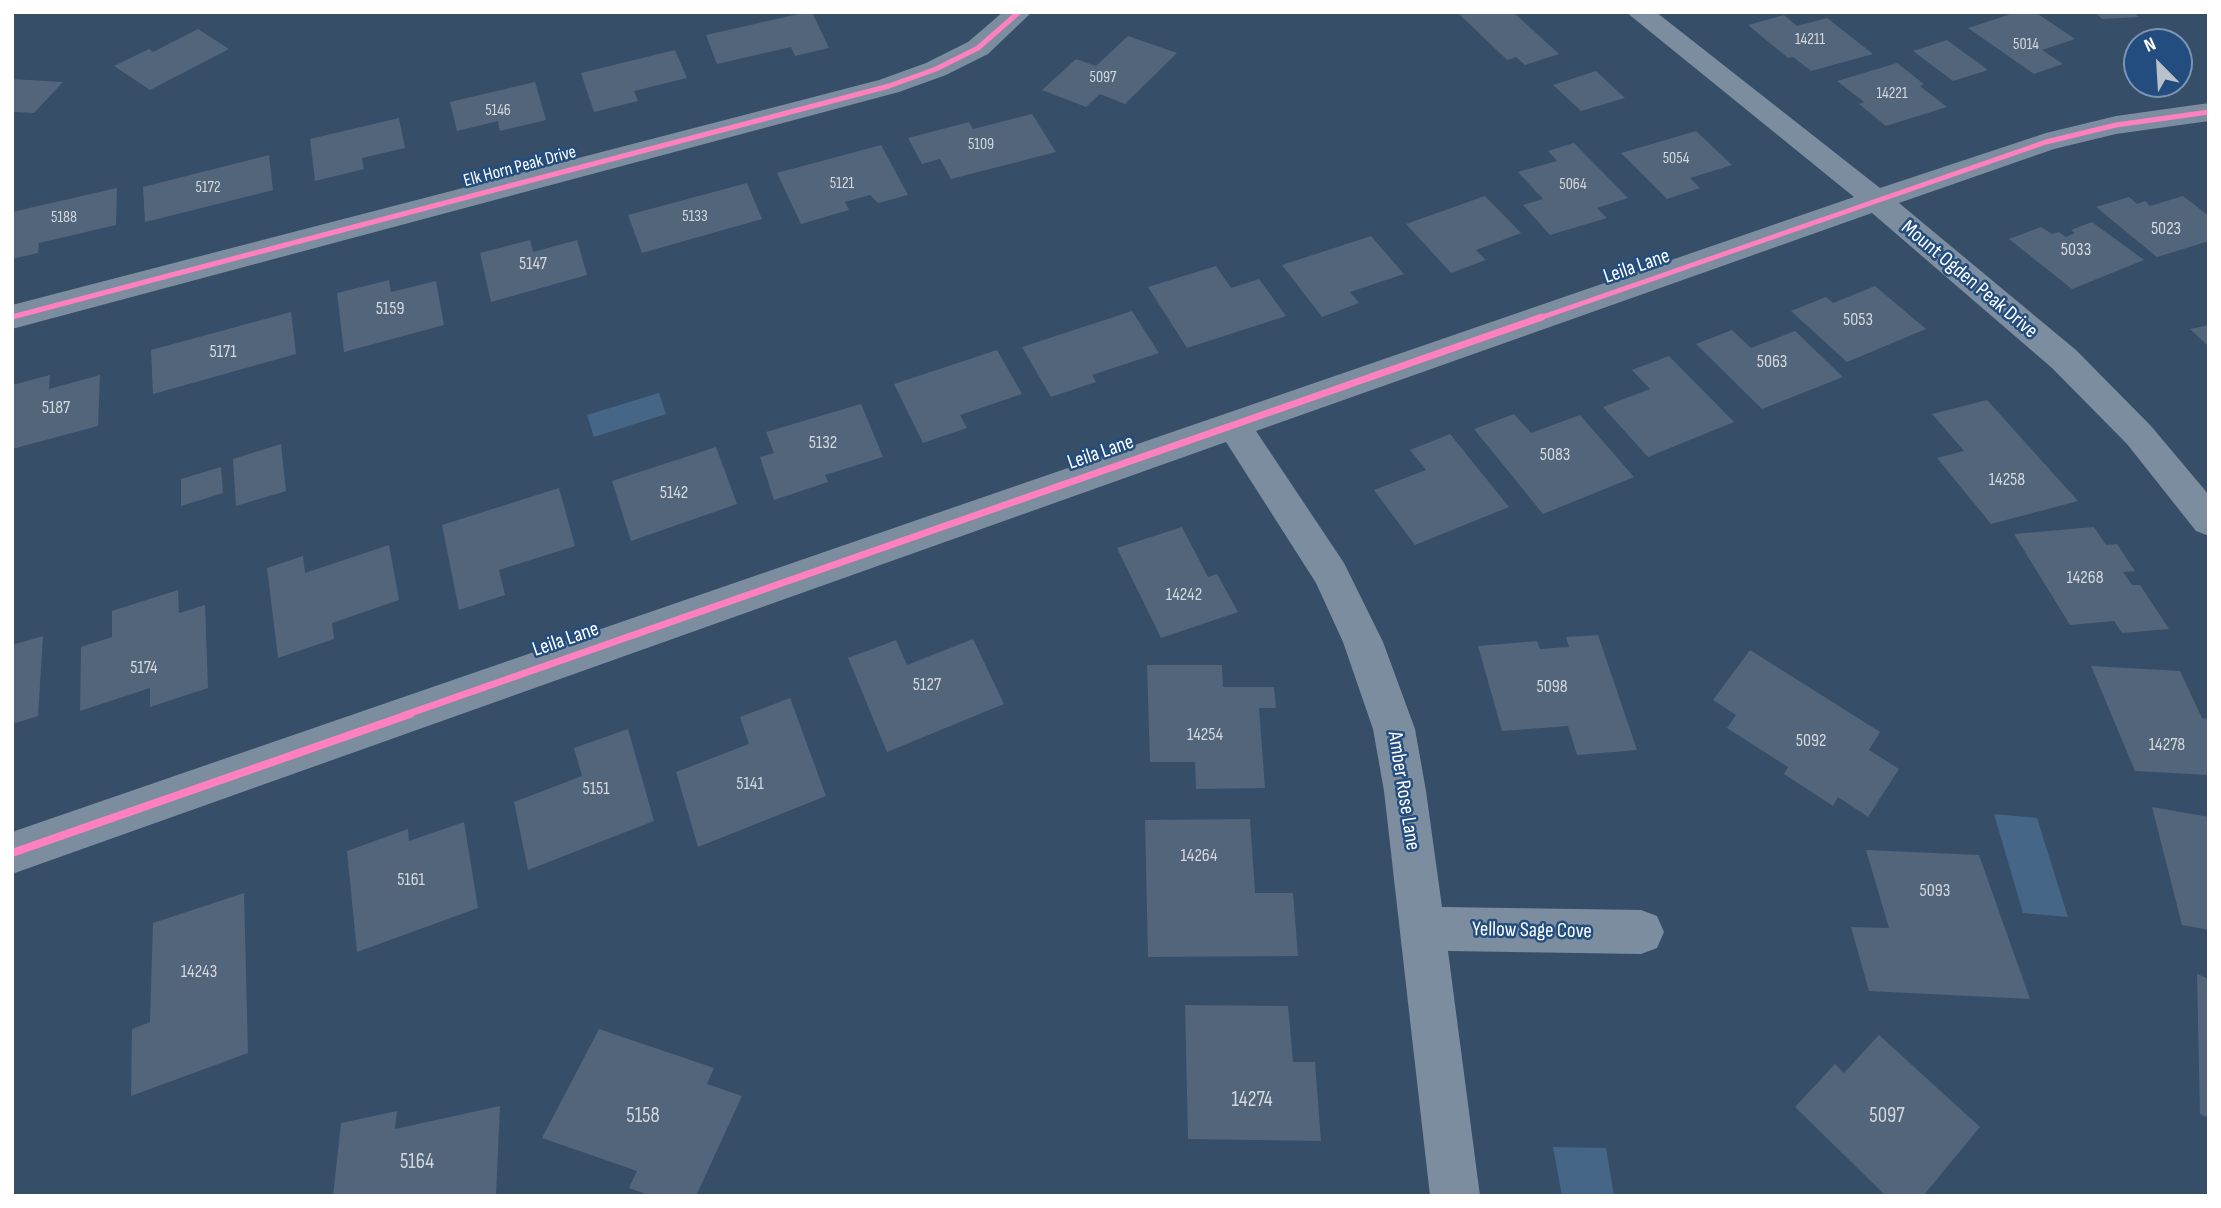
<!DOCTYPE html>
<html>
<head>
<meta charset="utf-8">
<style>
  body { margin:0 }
  #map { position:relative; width:2221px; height:1208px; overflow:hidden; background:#374e69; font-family:"Sofia Sans Condensed",sans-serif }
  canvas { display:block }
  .frame { position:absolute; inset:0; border:14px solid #fff; pointer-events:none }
  .north { position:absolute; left:2123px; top:28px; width:70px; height:70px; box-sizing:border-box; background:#224d7e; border:2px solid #7a94b2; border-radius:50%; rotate:336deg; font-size:19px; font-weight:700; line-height:28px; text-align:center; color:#fff }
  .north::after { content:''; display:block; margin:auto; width:24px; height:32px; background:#b9c1ca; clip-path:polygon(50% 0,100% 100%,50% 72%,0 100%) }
</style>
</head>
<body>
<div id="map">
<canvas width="2221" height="1208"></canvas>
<div class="frame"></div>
<div class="north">N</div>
</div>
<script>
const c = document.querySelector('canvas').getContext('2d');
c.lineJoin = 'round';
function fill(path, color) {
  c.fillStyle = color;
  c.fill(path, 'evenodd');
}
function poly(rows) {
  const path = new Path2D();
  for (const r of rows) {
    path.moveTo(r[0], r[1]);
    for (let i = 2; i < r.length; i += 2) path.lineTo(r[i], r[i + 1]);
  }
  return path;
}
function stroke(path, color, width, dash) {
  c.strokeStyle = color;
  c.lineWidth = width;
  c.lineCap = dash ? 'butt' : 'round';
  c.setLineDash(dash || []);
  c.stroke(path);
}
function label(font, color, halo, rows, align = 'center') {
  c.font = font + ' "Sofia Sans Condensed",sans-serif';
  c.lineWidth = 5;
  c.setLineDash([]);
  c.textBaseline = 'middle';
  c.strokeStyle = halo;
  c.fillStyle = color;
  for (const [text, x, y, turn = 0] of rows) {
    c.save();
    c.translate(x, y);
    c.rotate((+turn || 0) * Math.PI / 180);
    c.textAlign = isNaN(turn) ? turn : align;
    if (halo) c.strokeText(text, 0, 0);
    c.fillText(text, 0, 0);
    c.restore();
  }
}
const water = poly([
  [659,393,666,414,594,437,587,415],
  [1994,814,2037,818,2068,917,2023,913],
  [1553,1147,1606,1148,1614,1196,1562,1196]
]);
const building = poly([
  [807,12,812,12,829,48,795,56,791,47,717,64,706,35],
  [1457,12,1513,12,1559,54,1525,65,1516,57,1507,60],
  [2017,12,2035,12,2075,39,2042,50,2063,64,2034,74,1968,28],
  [2095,12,2134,12,2139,17,2102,19],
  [1784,15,1797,26,1827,18,1873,54,1811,71,1793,57,1788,58,1748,25],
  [198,29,229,49,150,90,114,66,149,49,153,52],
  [1128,36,1177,53,1125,104,1100,94,1086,107,1042,90,1076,59,1096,66],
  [1947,40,1988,70,1953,81,1913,51],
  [675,50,687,78,634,91,638,101,594,112,581,73],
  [1897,63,1924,84,1920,86,1947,107,1886,126,1859,104,1864,102,1837,81],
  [1596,71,1625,98,1581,111,1553,85],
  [12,79,63,82,34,113,12,112],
  [535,82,546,120,500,131,498,121,457,131,450,102],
  [1032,114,1056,152,951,179,940,159,922,164,908,138,969,122,973,129],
  [399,118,405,148,362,158,364,169,315,181,310,139],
  [1696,131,1732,165,1690,178,1700,188,1667,199,1621,153],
  [1574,143,1628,198,1597,208,1607,218,1550,235,1523,205,1543,199,1518,172,1557,161,1548,151],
  [881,145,908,195,878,203,870,195,845,202,849,210,801,224,777,173],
  [269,155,273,190,145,222,143,187],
  [747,183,762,219,642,253,628,215],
  [117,188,116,225,39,243,38,253,12,259,12,212],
  [1485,196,1521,233,1476,250,1486,260,1451,273,1406,224],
  [2183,196,2209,216,2209,241,2157,257,2096,207,2129,197,2137,204,2145,201,2150,206],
  [2092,222,2144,260,2072,289,2009,239,2041,227,2052,234,2059,232,2066,237,2075,233,2071,230],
  [1371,236,1404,274,1350,292,1359,303,1322,317,1282,265],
  [530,240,533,252,577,240,587,275,491,302,480,253],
  [1216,266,1231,288,1259,279,1286,316,1187,348,1148,287],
  [389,280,391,292,436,281,444,325,344,352,337,293],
  [1875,286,1926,329,1847,362,1791,311,1826,297,1833,303],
  [1132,311,1159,353,1092,375,1096,382,1051,397,1022,347],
  [291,312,296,354,153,394,151,350],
  [2209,325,2209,347,2190,329],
  [1732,330,1751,348,1795,331,1843,377,1762,409,1696,344],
  [997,350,1022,394,960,415,967,428,923,443,894,384],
  [1669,356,1734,422,1648,457,1603,407,1650,389,1632,370],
  [50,375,49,389,100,375,98,426,12,449,12,385],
  [1987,400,2078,501,1991,524,1937,458,1964,451,1932,414],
  [861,404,883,457,825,475,828,482,774,500,760,457,774,453,766,432],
  [1514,414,1531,433,1580,415,1634,477,1543,514,1474,429],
  [1450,434,1509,507,1415,545,1374,490,1426,470,1410,450],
  [281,444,286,491,236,506,233,459],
  [716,447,737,504,631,541,612,481],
  [221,467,223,493,181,506,181,479],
  [559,488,575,546,499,570,505,595,459,610,442,525],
  [1182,527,1208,577,1217,574,1238,612,1161,638,1117,548],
  [2094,527,2106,545,2117,544,2135,571,2123,572,2132,585,2140,585,2169,629,2122,633,2114,621,2070,625,2014,534],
  [389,545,399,600,332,623,334,639,278,658,267,568,303,556,305,573],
  [178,590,179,613,205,605,208,688,150,707,150,688,80,711,81,647,112,637,112,611],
  [1598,635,1637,750,1577,755,1568,726,1502,731,1478,646,1537,641,1540,649,1569,647,1566,637],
  [43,636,38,716,12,724,12,645],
  [973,639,1004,704,887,752,848,658,896,640,907,665],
  [1750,650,1880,732,1869,750,1899,769,1868,817,1838,797,1833,806,1784,774,1788,767,1727,728,1736,715,1713,700],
  [1147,665,1222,665,1223,687,1274,687,1276,708,1259,708,1265,788,1196,789,1195,762,1150,762],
  [2091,666,2180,671,2202,718,2209,720,2209,775,2135,771],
  [790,698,826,796,698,847,676,772,749,744,740,717],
  [628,729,654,821,528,870,514,802,582,776,574,748],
  [2152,807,2209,817,2209,930,2182,925],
  [1250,819,1255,893,1293,893,1298,956,1148,957,1145,820],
  [464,822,478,908,357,952,347,851,408,829,409,841],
  [1866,850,1979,855,2030,999,1869,991,1851,927,1889,928],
  [244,893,248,1053,131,1096,132,1029,150,1022,153,923],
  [2197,974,2209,979,2209,1118,2200,1114],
  [1185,1005,1288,1006,1293,1062,1315,1062,1321,1141,1188,1139],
  [599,1029,714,1068,707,1084,742,1096,696,1196,651,1196,629,1188,637,1171,542,1138],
  [1879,1035,1980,1127,1923,1196,1886,1196,1795,1107,1835,1064,1844,1073],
  [500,1106,496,1196,333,1196,341,1123,397,1111,395,1129]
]);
const street = poly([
  [1003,12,1032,12,988,54,946,75,899,92,12,329,12,305,879,80,926,63,968,42,1003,12],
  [1626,12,1656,12,1880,188,2046,133,2116,116,2209,103,2209,121,2116,134,2054,149,1899,203,2076,350,2151,426,2209,495,2209,536,2196,531,2127,444,2052,368,1872,213,1256,431,1344,563,1383,642,1415,729,1426,791,1442,907,1641,910,1657,916,1664,932,1657,948,1641,954,1448,951,1480,1196,1430,1196,1384,791,1373,729,1343,642,1316,583,1226,442,12,874,12,832,1854,197,1626,12]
]);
const cyclewayFar2 = poly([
  [12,317,889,86,936,69,978,48,1019,12],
  [1537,319,2046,142,2116,125,2209,112]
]);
const cyclewayFar1 = poly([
  [405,715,1542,317]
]);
const cycleway = poly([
  [12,853,410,714]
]);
const farNumbernames = [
  ["14211",1810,40],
  ["5014",2026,45],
  ["5097",1103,78],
  ["14221",1892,94],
  ["5146",498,111],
  ["5109",981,145],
  ["5054",1676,159],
  ["5121",842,184],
  ["5064",1573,185],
  ["5172",208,188],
  ["5133",695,217],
  ["5188",64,218]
];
const farStreetnames = [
  ["Elk Horn Peak Drive",520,167,-15]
];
const numberNames = [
  ["5023",2166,229],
  ["5033",2076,250],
  ["5147",533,264],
  ["5159",390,309],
  ["5053",1858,320],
  ["5171",223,352],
  ["5063",1772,362],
  ["5187",56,408],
  ["5132",823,443],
  ["5083",1555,455],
  ["14258",2007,480],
  ["5142",674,493],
  ["14268",2085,578],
  ["14242",1184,595],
  ["5174",144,668],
  ["5127",927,685],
  ["5098",1552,687],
  ["14254",1205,735],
  ["5092",1811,741],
  ["14278",2167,745],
  ["5141",750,784],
  ["5151",596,789],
  ["14264",1199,856],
  ["5161",411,880],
  ["5093",1935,891],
  ["14243",199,972]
];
const streetNames = [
  ["Leila Lane",1637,267,-19],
  ["Mount Ogden Peak Drive",1969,280,40],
  ["Leila Lane",1101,453,-19],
  ["Leila Lane",566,640,-19],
  ["Amber Rose Lane",1403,791,81],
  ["Yellow Sage Cove",1532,931,1]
];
const nearNumbernames = [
  ["14274",1252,1101],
  ["5158",643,1117],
  ["5097",1887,1117],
  ["5164",417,1163]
];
fill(water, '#466688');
fill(building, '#52657b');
fill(street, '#7c8d9f');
stroke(cyclewayFar2, '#ff80c0', 5);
stroke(cyclewayFar1, '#ff80c0', 7);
stroke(cycleway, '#ff80c0', 8);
label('16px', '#d4d8de', null, farNumbernames);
label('18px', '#fff', '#224d7e', farStreetnames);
label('18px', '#d4d8de', null, numberNames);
label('21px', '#fff', '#224d7e', streetNames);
label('21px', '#d4d8de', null, nearNumbernames);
</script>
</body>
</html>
